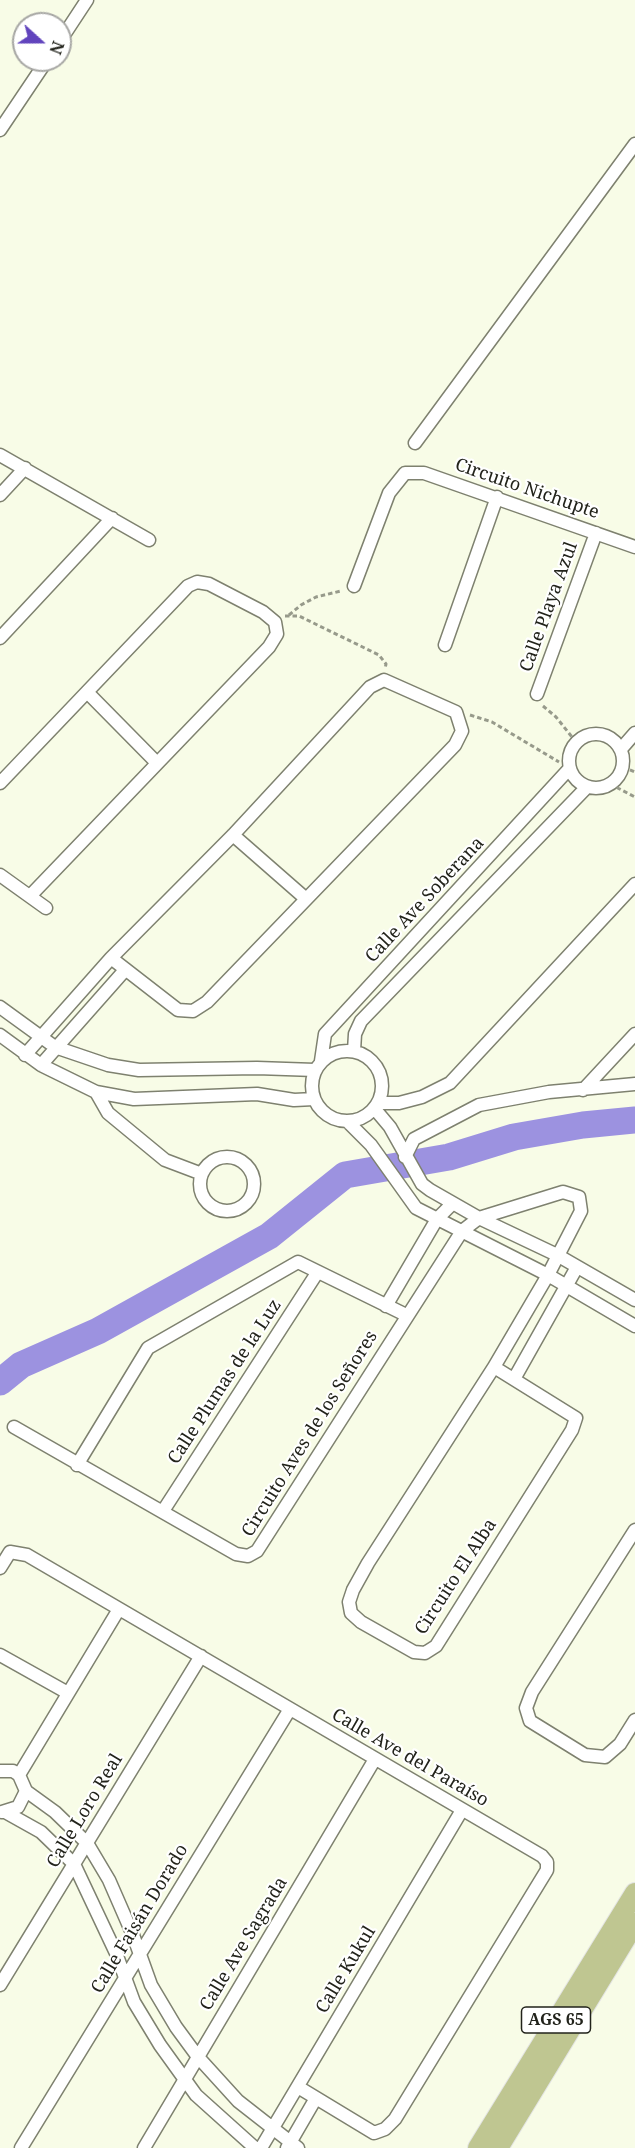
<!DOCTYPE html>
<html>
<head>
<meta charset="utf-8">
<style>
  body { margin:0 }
  #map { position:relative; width:635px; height:2148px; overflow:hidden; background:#f8fce7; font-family:"Noto Serif",serif }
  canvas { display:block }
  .north { position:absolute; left:12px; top:12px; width:60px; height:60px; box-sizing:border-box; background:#fff; border:2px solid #a7a7a4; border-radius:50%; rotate:111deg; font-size:16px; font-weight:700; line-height:24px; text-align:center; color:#22231b }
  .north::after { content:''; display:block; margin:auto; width:21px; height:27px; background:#6144bd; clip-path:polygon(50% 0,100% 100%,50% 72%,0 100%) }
</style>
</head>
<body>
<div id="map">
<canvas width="635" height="2148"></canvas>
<div class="north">N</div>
</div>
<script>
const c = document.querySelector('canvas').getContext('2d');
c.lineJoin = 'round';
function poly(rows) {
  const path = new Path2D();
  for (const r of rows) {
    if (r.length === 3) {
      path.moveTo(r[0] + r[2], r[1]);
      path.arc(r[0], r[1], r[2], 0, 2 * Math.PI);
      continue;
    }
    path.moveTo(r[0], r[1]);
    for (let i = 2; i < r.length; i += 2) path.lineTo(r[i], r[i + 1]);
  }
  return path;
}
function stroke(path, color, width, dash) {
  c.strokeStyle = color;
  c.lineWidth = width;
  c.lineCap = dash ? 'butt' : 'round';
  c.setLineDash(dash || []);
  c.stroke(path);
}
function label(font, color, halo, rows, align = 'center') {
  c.font = font + ' "Noto Serif",serif';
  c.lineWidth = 4.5;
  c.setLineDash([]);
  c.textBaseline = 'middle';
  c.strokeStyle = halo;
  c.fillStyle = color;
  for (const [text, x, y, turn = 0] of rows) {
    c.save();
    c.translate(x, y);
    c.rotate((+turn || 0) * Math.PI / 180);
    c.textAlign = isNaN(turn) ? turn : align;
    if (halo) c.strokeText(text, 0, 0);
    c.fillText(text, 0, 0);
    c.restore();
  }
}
const river = poly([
  [0,1382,21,1365,98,1331,269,1236,345,1175,449,1157,514,1137,583,1125,635,1120]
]);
const path = poly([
  [289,615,301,605,316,597,341,591],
  [285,616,299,616,379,655,386,664,385,669],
  [543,706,556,717,572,737,571,749],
  [470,715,492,722,559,762],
  [623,767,635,772],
  [610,784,635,797]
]);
const street = poly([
  [60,41,87,0],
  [0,130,47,60],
  [415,443,635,144],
  [0,455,149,540],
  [0,495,25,468],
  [354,586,389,493,405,473,424,473,635,547],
  [0,638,112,518],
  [445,645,497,497],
  [87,692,157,763],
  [537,694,596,533],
  [596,761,27],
  [621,749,635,733],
  [0,783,188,586,197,582,209,584,263,612,275,622,277,634,269,647,30,896],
  [233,835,305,898],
  [0,875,46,908],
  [0,1007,55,1047,108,1065,139,1070,257,1068,315,1070],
  [0,1035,41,1065,96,1092,134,1099,257,1094,294,1100,314,1099],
  [347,1086,35],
  [354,1051,355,1034,361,1021,587,787],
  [25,1055,111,958,233,835,370,687,384,680,456,712,462,731,455,745,207,1002,193,1011,178,1010,111,958],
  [321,1061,325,1034,569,769],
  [41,1065,125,970],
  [583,1090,635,1034],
  [96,1092,108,1113,165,1160,202,1174],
  [378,1103,399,1103,422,1097,450,1083,635,884],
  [374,1108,390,1127,422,1184,430,1190,479,1218,557,1255,635,1300],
  [347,1121,371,1145,416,1208,548,1275,635,1326],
  [227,1184,27],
  [405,1157,414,1139,479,1105,549,1092,635,1084],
  [386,1306,437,1219,452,1204],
  [514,1379,577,1267],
  [14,1427,236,1554,248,1556,257,1551,462,1231,479,1218,563,1192,579,1197,581,1211,548,1275,494,1367,368,1563,353,1590,349,1602,351,1613,361,1622,414,1652,425,1653,436,1646,572,1430,576,1418,494,1367],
  [77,1465,148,1348,298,1262,406,1315],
  [163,1511,317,1273],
  [635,1530,532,1692,526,1708,530,1721,585,1755,605,1757,620,1744,635,1720],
  [0,1568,10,1552,27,1555,542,1856,547,1862,547,1870,395,2119,385,2129,374,2133,298,2087],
  [0,1655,68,1693],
  [0,1771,13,1771,19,1775,26,1791,18,1807,2,1812],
  [19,1775,119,1609],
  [26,1791,55,1812,87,1843,109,1880,133,1935,151,1985,176,2027,198,2057,238,2101,298,2148],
  [7,1813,41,1832,74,1864,116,1953,134,2002,160,2045,196,2095,255,2148],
  [0,1985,201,1656],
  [21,2148,290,1709],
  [144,2148,375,1759],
  [261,2148,462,1810],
  [287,2148,316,2098]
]);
const primary = poly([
  [478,2148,635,1893],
  [498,2148,635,1923]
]);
const shields = [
  [556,2020,69]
];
const shieldNames = [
  ["AGS 65",556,2020]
];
const streetNames = [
  ["Circuito Nichupte",527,489,19],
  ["Calle Playa Azul",549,607,-70],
  ["Calle Ave Soberana",425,900,-47],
  ["Calle Plumas de la Luz",225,1382,-57],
  ["Circuito Aves de los Señores",310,1434,-58],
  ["Circuito El Alba",456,1577,-57],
  ["Calle Ave del Paraíso",410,1758,30],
  ["Calle Loro Real",85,1811,-59],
  ["Calle Faisán Dorado",140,1919,-59],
  ["Calle Ave Sagrada",244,1944,-59],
  ["Calle Kukul",346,1970,-59]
];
stroke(river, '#9c92e0', 27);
stroke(street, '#7e816f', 15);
stroke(primary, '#e4e5e4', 22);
stroke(path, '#979a8b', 3, [4.5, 3]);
stroke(street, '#fff', 12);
stroke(primary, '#bfc691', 20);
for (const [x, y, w] of shields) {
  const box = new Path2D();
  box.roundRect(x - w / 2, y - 13, w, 26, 4.5);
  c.fillStyle = '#fff';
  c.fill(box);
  stroke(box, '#22231b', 1.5);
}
label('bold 16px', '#22231b', null, shieldNames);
label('18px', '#22231b', '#fff', streetNames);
</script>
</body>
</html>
